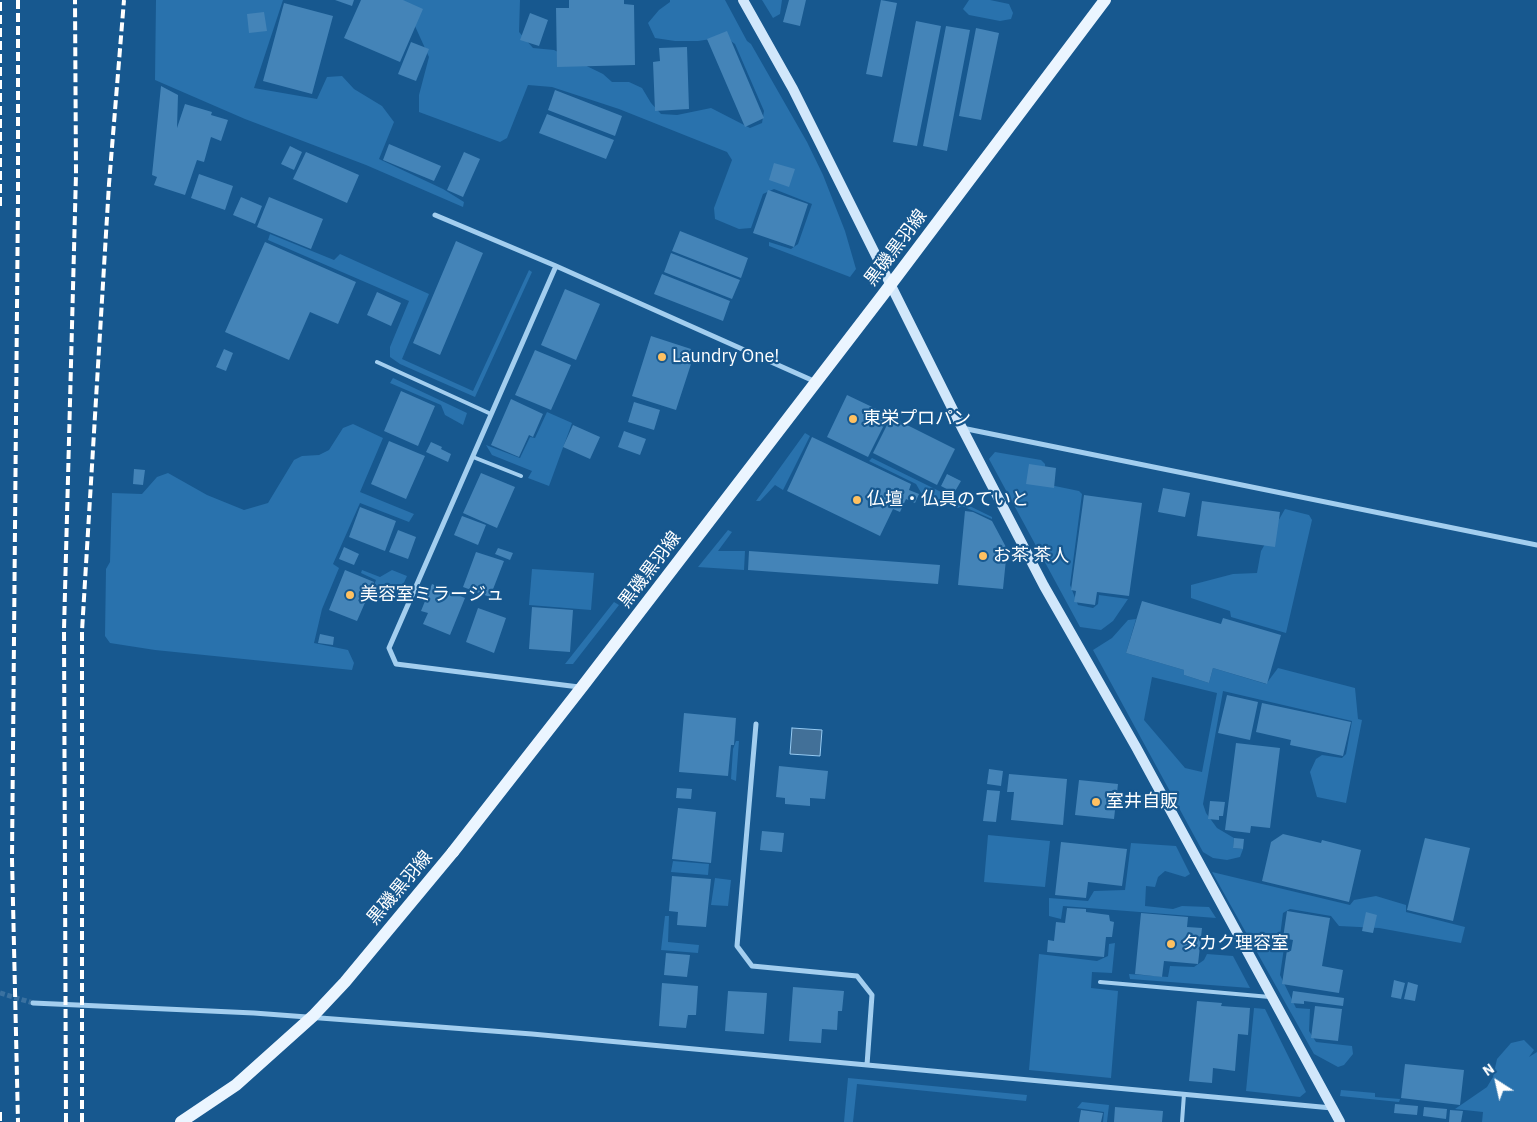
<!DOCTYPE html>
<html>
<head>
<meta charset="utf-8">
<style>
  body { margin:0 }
  #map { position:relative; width:1537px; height:1122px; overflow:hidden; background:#17588f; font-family:"IBM Plex Sans",sans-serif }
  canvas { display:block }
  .north { position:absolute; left:1472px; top:1057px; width:50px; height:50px; -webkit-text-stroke:4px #17588f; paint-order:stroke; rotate:325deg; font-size:14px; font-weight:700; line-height:20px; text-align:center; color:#fff }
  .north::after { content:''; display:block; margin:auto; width:18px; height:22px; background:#fff; clip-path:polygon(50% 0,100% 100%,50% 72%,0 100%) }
</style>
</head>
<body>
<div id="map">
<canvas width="1537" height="1122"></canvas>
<div class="north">N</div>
</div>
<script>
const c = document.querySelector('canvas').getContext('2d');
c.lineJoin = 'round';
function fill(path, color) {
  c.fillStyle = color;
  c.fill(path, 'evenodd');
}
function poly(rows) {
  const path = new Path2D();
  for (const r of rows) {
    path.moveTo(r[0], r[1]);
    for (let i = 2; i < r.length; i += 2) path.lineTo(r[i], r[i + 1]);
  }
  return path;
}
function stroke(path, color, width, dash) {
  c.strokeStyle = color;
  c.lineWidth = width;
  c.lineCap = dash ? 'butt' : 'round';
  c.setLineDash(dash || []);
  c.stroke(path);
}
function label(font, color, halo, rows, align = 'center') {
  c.font = font + ' "IBM Plex Sans","Noto Sans JP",sans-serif';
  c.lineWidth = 4.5;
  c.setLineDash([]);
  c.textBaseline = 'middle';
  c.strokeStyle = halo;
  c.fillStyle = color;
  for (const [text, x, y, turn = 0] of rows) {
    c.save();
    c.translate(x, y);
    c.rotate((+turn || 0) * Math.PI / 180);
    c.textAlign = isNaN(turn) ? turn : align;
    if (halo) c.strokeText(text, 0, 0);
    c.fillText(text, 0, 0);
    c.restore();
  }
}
const green = poly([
  [156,0,283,0,254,88,317,99,327,77,342,76,354,89,382,106,394,122,379,159,443,189,464,202,463,207,366,165,245,119,155,80],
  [398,0,520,0,519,32,533,48,554,50,603,74,612,82,629,82,642,88,651,103,661,114,677,115,711,108,750,128,762,123,764,111,735,44,725,37,698,41,675,41,655,38,648,23,659,10,670,2,670,0,725,0,747,41,751,44,807,142,823,175,845,231,856,269,850,277,769,246,769,242,791,249,798,244,812,204,774,189,763,194,751,228,739,229,715,219,714,208,732,160,727,152,619,109,552,87,528,85,507,138,500,142,419,112,419,95,429,57,405,4],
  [762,0,782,0,780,14,773,18],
  [969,0,990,0,1009,4,1013,13,1011,19,1000,21,969,15,963,9],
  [270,234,334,260,340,254,429,294,402,359,473,391,529,270,532,272,475,397,400,364,390,357,390,347,409,301,268,240],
  [393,378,467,413,463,425,445,415,441,405,390,383],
  [547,412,572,423,549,486,528,478,532,471,492,455,486,445,520,458,530,437,535,438],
  [353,424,383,438,360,492,414,514,409,522,360,503,333,564,339,568,322,609,314,643,348,650,354,663,352,670,155,650,110,643,105,636,106,569,110,562,112,493,142,494,157,477,168,473,207,495,244,510,268,503,294,460,302,456,319,455,329,450,343,428],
  [805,433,810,436,783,490,775,485,760,501,756,501],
  [995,452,1041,460,1045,464,1046,480,1050,485,1079,491,1082,494,1070,585,1078,605,1093,608,1098,604,1099,595,1128,599,1113,621,1101,630,1080,627,989,459],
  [872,458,992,517,992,519,962,506,958,508,923,496,916,484,869,461],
  [1285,509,1309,515,1312,520,1286,633,1231,617,1230,611,1191,598,1191,585,1233,574,1257,573,1261,551],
  [728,530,732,532,718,551,745,551,744,570,698,567],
  [532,569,594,573,591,610,529,605],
  [362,570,380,577,392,570,407,576,400,591,381,584,374,596,370,597,376,580,361,573],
  [614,602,619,605,573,664,565,664],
  [1136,619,1126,653,1184,670,1184,675,1209,683,1213,668,1266,684,1278,668,1355,688,1358,719,1362,720,1346,803,1317,797,1310,772,1316,759,1322,755,1342,758,1346,754,1352,721,1223,691,1203,804,1206,813,1217,828,1234,838,1233,848,1243,849,1240,857,1227,860,1213,858,1203,852,1093,650,1112,638,1128,620],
  [1152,677,1217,693,1202,772,1185,768,1144,720],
  [736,741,739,741,736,781,731,779,733,749],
  [988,835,1050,841,1045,887,984,882],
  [1131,843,1176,846,1190,874,1185,877,1165,871,1158,877,1155,887,1146,886,1145,906,1173,909,1182,906,1209,907,1216,918,1063,906,1061,919,1049,916,1049,898,1088,901,1094,891,1125,890],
  [673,861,709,864,708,875,671,872],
  [1212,872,1350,905,1354,900,1376,896,1406,905,1406,912,1465,927,1461,943,1379,928,1339,926,1331,916,1290,909,1283,913,1280,936,1284,948,1280,975,1296,1008,1310,1009,1309,1031,1316,1042,1352,1046,1353,1054,1344,1065,1338,1067,1314,1054],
  [715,878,731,880,728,906,711,905],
  [665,916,669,916,668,942,699,945,698,953,661,950],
  [1115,943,1112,973,1092,972,1091,988,1118,991,1111,1078,1029,1070,1039,954,1097,961,1108,956,1109,944],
  [1207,954,1233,956,1250,988,1130,979,1129,974,1168,977,1170,966,1194,967,1204,960],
  [1254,1008,1265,1009,1306,1092,1300,1097,1246,1091],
  [1524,1040,1534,1050,1529,1057,1537,1052,1537,1122,1482,1122,1483,1112,1455,1109,1487,1087,1493,1077,1497,1059,1511,1043],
  [848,1078,1027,1095,1026,1101,857,1084,853,1122,844,1122],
  [1341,1090,1375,1093,1375,1097,1400,1099,1399,1102,1340,1096],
  [1082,1102,1109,1105,1107,1122,1103,1122,1104,1112,1077,1108]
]);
const water = poly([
  [792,728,822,730,820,756,790,754,792,728]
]);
const building = poly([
  [335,0,354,0,352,6],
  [361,0,403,0,423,9,400,62,344,38],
  [569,0,624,0,624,4,634,5,635,65,557,67,556,8,569,8],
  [789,0,806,0,800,26,783,22],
  [881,0,897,3,882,77,866,74],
  [284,3,333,16,312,94,263,81],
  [264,12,267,31,249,33,247,14],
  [530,13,548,20,539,46,520,40],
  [916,21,941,26,917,146,893,142],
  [946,26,970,30,947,151,923,146],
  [976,28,999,33,981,120,959,116],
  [727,31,764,118,745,127,707,39],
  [411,42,429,49,416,81,398,74],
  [687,47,689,109,655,111,653,62,660,61,659,48],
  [161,86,178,95,177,128,185,104,212,112,211,115,228,120,221,141,211,137,204,162,197,160,185,195,154,185,157,177,152,175],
  [555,90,622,116,615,136,548,110],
  [547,114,614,140,606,159,539,133],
  [389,144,441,166,434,181,383,160],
  [290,146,302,152,294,170,281,164],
  [306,152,359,175,347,203,293,179],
  [464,152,480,159,463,197,447,190],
  [774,163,795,169,789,187,769,180],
  [199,174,233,186,225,210,191,198],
  [768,190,808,204,794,247,753,233],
  [241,197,262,206,255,224,233,215],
  [269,197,323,219,311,249,257,227],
  [680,231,748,258,741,278,672,251],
  [456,241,483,253,440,355,413,343],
  [265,242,356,282,338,324,310,312,289,360,225,332],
  [671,253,740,280,732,299,664,272],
  [662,274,730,301,723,321,654,294],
  [565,289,600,304,576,360,541,345],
  [377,292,401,303,391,326,367,315],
  [651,336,691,349,686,363,691,364,676,410,632,396],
  [224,349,233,353,226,371,216,367],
  [535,350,571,365,551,410,515,395],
  [401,391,435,406,418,446,384,431],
  [847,395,889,415,868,457,827,437],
  [511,399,543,414,533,437,529,435,519,457,491,445],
  [634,402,660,410,654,430,628,422],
  [891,417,955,449,937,485,873,453],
  [573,425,600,437,590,459,563,447],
  [624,431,646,439,640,455,618,447],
  [812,437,911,484,909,490,919,494,915,503,906,499,900,512,893,509,880,536,787,491],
  [389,441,425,456,406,499,371,484],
  [431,442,442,447,441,449,451,454,448,462,426,452],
  [1029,464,1056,468,1054,488,1026,484],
  [134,469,145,470,143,485,133,484],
  [481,473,515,487,497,528,463,513],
  [947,474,961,481,954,493,941,486],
  [1163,488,1190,493,1185,517,1158,512],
  [1084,495,1142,503,1129,596,1097,592,1095,605,1074,602,1076,591,1071,590],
  [1202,501,1280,512,1275,547,1197,536],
  [360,507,396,521,385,551,349,537],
  [965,511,973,512,992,521,1007,549,1003,589,958,585],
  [462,516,486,525,478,545,454,535],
  [398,530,416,537,408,559,389,552],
  [344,547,359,554,354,565,339,559],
  [498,548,513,553,510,560,495,554],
  [749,551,940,565,938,584,748,570],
  [476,552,504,561,490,597,463,587],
  [345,570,374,582,357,621,329,610],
  [432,584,465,598,450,635,423,624,428,613,421,611],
  [1142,601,1221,624,1223,618,1281,635,1267,684,1213,668,1209,683,1184,675,1184,670,1126,653],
  [532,607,573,610,570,652,529,649],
  [478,608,506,618,494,653,466,642],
  [320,634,334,637,333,645,318,643],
  [1227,695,1258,702,1250,740,1218,733],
  [1262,703,1351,722,1343,756,1290,745,1291,740,1256,732],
  [684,713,736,718,734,745,731,745,728,776,679,772],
  [1236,743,1280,748,1270,828,1251,826,1250,833,1225,830],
  [779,766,828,771,825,799,810,798,810,806,785,804,785,798,776,797],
  [989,769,1003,771,1001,786,987,784],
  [1009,774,1067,779,1063,825,1011,820,1014,792,1007,792],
  [1079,780,1118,784,1114,819,1075,815],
  [677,788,692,789,691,799,676,798],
  [987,790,1000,791,996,822,983,821],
  [1210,801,1225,802,1223,816,1219,816,1219,820,1208,819],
  [678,808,716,812,711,863,672,859],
  [762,831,784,833,782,852,760,850],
  [1283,834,1321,843,1322,840,1361,850,1349,902,1262,881,1271,842],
  [1234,838,1244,839,1243,849,1233,848],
  [1425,838,1470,848,1453,921,1407,910],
  [1061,842,1127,849,1122,886,1088,882,1086,898,1055,895],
  [672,876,711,879,706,927,677,925,678,912,669,911],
  [1067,908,1086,909,1086,912,1109,915,1110,921,1114,922,1112,937,1106,937,1104,957,1047,952,1048,940,1054,941,1056,922,1065,923],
  [1287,911,1330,918,1322,966,1343,970,1339,993,1282,984,1287,950,1291,951,1293,940,1283,938],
  [1366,912,1377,915,1373,933,1362,931],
  [1141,913,1188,917,1187,927,1202,928,1198,964,1164,961,1162,977,1135,974],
  [666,953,690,955,687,977,664,975],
  [1394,980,1405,983,1401,999,1391,997],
  [1408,982,1418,985,1415,1001,1404,999],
  [662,983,698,986,696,1015,688,1015,686,1028,659,1026],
  [793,987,844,991,842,1011,838,1011,837,1030,822,1029,821,1043,789,1041],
  [728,991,767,993,764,1034,725,1031],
  [1293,991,1344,998,1343,1006,1304,1001,1304,1004,1291,1003],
  [1197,1001,1222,1003,1221,1006,1250,1008,1248,1035,1238,1034,1235,1071,1213,1068,1212,1083,1189,1081],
  [1315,1006,1342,1009,1338,1041,1311,1038],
  [1405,1064,1464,1070,1460,1105,1401,1098],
  [1395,1104,1418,1106,1417,1115,1394,1113],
  [1115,1107,1163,1111,1162,1122,1114,1122],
  [1424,1107,1447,1109,1446,1119,1423,1116],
  [1081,1110,1103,1113,1101,1122,1079,1122],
  [1450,1110,1463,1111,1461,1122,1449,1122]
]);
const streetTunnel = poly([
  [0,993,33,1003]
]);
const lane = poly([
  [377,362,491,414],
  [473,457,521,476],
  [1100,982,1270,997],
  [1182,1122,1184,1094]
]);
const street = poly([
  [435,215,556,266,816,382],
  [556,266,389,648,396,664,579,687],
  [962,428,1537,545],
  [756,724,737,946,752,966,857,976,872,995,867,1065],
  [33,1003,254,1013,532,1034,1332,1108]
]);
const secondary = poly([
  [743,0,793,89,962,428,1044,586,1136,747,1340,1122]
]);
const primary = poly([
  [453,852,582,687,882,296,1105,0]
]);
const rail = poly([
  [18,0,18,199,12,859,18,1122],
  [0,206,0,0],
  [0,1112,0,1122],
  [66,1122,64,630,76,174,75,0],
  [82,1122,82,631,109,184,124,0]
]);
const primaryBridge = poly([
  [181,1122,236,1085,313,1016,345,982,453,852]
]);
const markers = [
  [662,357,5,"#ffc161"],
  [853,419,5,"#ffc161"],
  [857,500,5,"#ffc161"],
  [983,556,5,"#ffc161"],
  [350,595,5,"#ffc161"],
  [1096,802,5,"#ffc161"],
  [1171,944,5,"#ffc161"]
];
const streetNames = [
  ["黒磯黒羽線",896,248,-53],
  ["黒磯黒羽線",650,570,-53],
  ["黒磯黒羽線",400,888,-50]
];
const poiNames = [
  ["Laundry One!",672,357],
  ["東栄プロパン",863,419],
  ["仏壇・仏具のていと",867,500],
  ["お茶 茶人",993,556],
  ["美容室ミラージュ",360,595],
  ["室井自販",1106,802],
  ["タカク理容室",1181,944]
];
fill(green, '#2972ad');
fill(water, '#427098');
stroke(water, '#95caf2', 1);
fill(building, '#4484b8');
stroke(streetTunnel, '#3a71a0', 5, [5, 2.5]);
stroke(lane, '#a3ceef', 4);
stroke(street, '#a3ceef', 5);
stroke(secondary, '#d1e7fb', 10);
stroke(primary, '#ebf5ff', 12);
stroke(rail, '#fff', 4, [9, 4]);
stroke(primaryBridge, '#ebf5ff', 12);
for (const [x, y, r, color] of markers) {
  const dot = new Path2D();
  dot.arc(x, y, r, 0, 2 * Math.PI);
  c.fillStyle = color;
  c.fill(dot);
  stroke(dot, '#17588f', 2);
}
label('18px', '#fff', '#17588f', streetNames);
label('18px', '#fff', '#17588f', poiNames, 'left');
</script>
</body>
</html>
